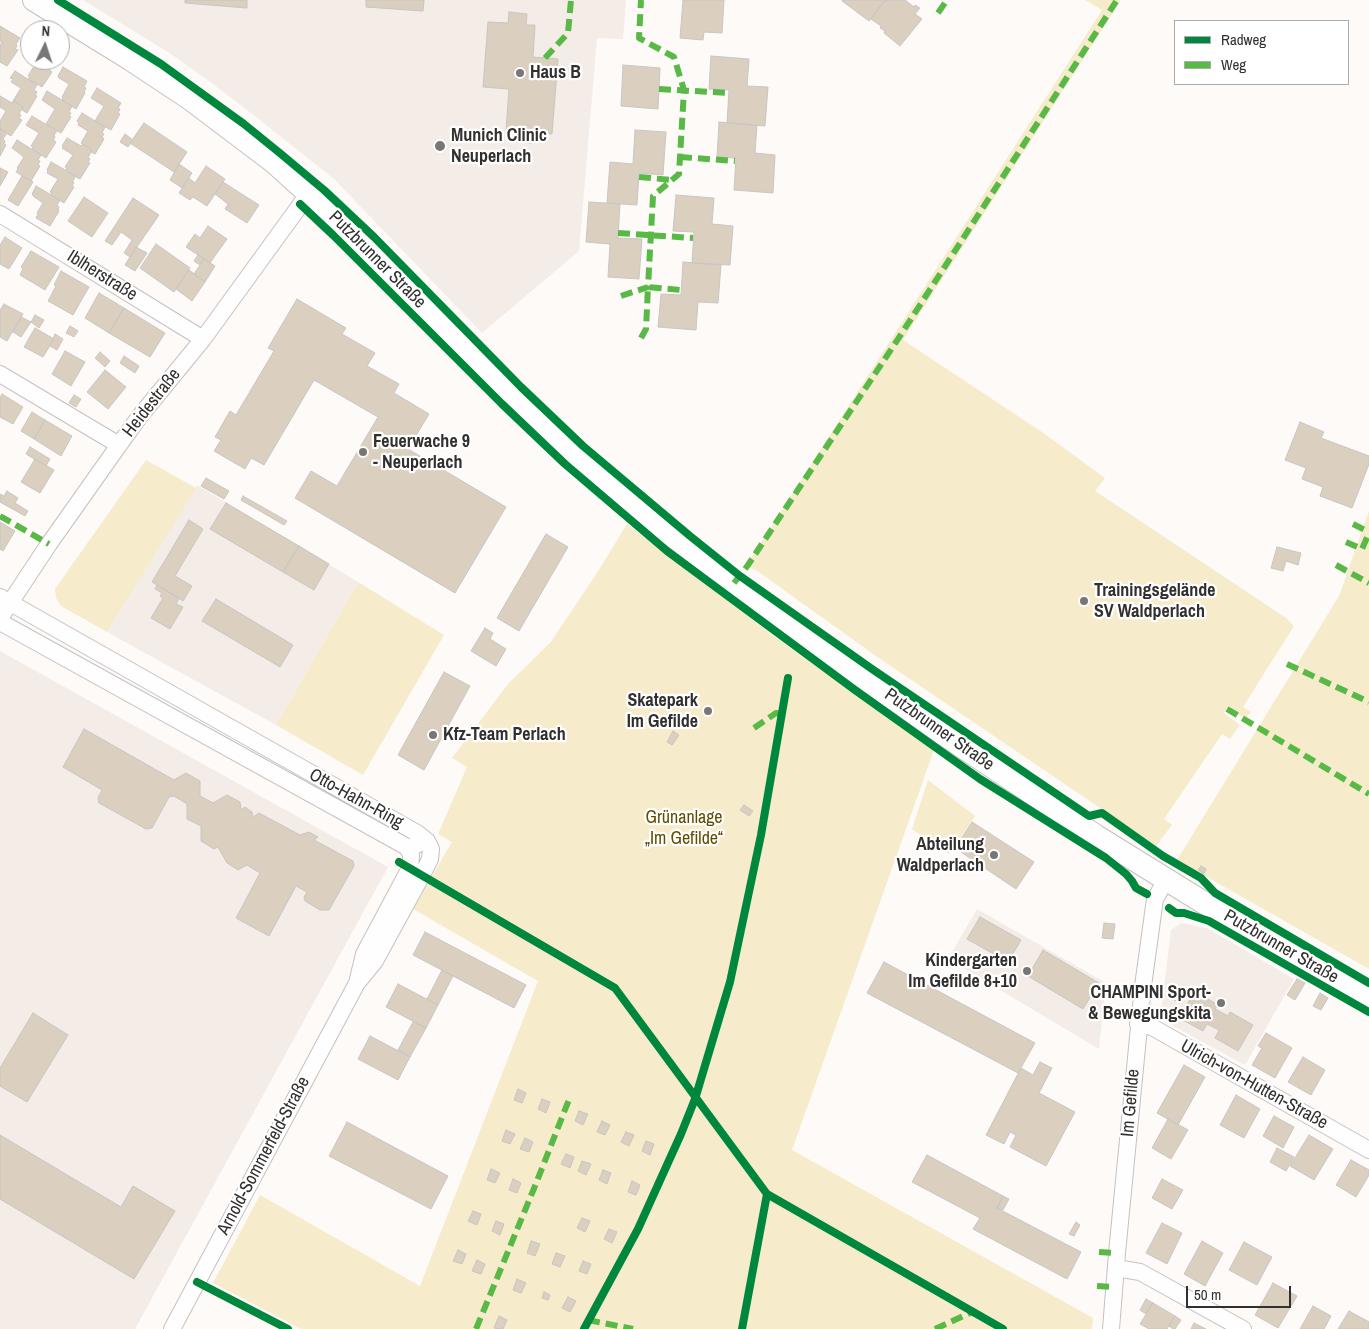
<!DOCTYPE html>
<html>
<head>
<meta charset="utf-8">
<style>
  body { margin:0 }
  #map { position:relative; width:1369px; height:1329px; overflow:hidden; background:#fdfaf8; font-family:"Archivo Narrow",sans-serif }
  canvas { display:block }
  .legend { position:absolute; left:1174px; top:20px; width:175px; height:65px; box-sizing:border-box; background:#fff; border:1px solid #adacac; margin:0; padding:6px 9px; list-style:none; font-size:15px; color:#32302f }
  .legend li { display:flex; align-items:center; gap:10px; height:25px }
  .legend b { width:25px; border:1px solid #adacac }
  .north { position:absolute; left:20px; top:20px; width:50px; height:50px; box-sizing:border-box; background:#fff; border:1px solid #adacac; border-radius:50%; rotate:4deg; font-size:14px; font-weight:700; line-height:20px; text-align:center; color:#32302f }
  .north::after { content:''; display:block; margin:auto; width:18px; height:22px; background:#797775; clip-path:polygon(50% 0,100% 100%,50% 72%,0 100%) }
  .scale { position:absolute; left:1186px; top:1286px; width:105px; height:22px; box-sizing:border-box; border:2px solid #32302f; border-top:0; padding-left:6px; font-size:15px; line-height:18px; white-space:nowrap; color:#32302f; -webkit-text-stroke:4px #fff; paint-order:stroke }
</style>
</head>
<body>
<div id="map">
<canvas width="1369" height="1329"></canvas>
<ul class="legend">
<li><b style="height:6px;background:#00873e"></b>Radweg</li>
<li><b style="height:6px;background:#58b947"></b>Weg</li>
</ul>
<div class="north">N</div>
<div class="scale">50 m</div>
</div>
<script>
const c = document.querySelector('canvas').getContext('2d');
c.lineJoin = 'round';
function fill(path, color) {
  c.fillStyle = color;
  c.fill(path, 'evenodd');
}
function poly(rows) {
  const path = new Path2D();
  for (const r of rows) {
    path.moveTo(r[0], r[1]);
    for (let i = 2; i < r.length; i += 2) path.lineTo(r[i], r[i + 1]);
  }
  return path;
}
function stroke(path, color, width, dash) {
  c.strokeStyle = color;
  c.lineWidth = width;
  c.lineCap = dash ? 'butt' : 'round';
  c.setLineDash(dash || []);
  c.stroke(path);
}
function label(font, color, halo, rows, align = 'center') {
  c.font = font + ' "Archivo Narrow",sans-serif';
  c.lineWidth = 4.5;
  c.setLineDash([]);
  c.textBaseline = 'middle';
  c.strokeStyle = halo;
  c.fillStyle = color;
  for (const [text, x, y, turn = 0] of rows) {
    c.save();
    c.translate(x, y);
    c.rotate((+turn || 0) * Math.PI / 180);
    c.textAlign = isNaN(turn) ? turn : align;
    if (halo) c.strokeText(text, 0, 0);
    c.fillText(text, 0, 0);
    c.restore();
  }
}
const built = poly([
  [83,0,626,0,623,39,597,38,579,251,482,333,334,179,251,113,209,81,168,52],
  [197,485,358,582,276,725,107,632],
  [0,651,388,867,135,1329,0,1329],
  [977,909,1106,983,1099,1049,948,959],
  [1181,923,1207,928,1294,979,1245,1065,1173,1026,1161,1012,1171,930]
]);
const green = poly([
  [1085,0,1121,0,903,340,1042,432,1105,478,1095,491,1286,618,1294,626,1243,707,1251,712,1245,719,1228,707,1224,713,1240,725,1230,739,1222,734,1164,819,1172,825,1156,846,873,654,756,570,746,566,1102,10],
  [146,460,196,488,107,632,61,606,56,598,55,589],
  [1369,511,1369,969,1177,860,1339,596],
  [627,524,779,640,934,750,792,1150,1093,1318,1092,1329,301,1329,213,1283,260,1195,420,1286,538,981,413,909,452,842,438,834,467,767,452,758,508,684,550,643,597,573],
  [358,582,444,635,363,775,276,725],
  [928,780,975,816,949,854,912,829]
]);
const building = poly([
  [185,0,247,0,247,8,185,3,185,0],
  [366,0,424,0,423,11,366,7,366,0],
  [683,0,724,0,722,33,704,32,703,40,680,38,683,0],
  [843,0,885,0,869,21,842,1,843,0],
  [885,0,905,0,914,7,915,5,920,8,915,14,922,19,900,46,884,33,885,31,880,28,881,26,871,19,885,0],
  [509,12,527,14,526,25,535,25,533,57,558,59,552,134,533,133,532,143,516,142,517,131,506,131,509,89,483,87,488,22,508,23,509,12],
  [0,26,20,38,16,44,17,46,15,49,18,50,7,66,0,62,0,45,2,42,0,41,0,26],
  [29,46,30,46,30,60,23,56,29,46],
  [711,56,749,59,747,86,768,87,765,126,727,123,729,90,709,89,711,56],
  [30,60,53,60,49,66,51,67,49,70,52,72,42,87,28,79,30,77,28,76,36,63,30,60],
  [623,65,660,68,658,109,621,106,623,65],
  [63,67,87,81,84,87,86,88,84,92,85,93,76,109,62,100,63,98,62,97,69,84,59,78,58,76,63,67],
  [15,71,37,85,34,90,37,92,35,95,37,96,27,113,22,110,23,107,13,101,21,88,11,82,13,79,10,78,15,71],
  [97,88,121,103,118,108,120,109,118,113,120,114,111,130,95,121,104,106,91,98,97,88],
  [47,91,72,106,69,112,71,113,69,116,71,117,61,133,46,124,55,109,42,100,47,91],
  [0,96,12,103,13,101,23,107,19,114,21,115,19,118,22,120,11,136,0,129,0,121,6,111,0,107,0,96],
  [82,113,105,127,102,133,104,134,102,137,104,139,95,154,91,152,92,150,81,143,88,131,78,125,79,123,77,121,82,113],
  [32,116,57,131,54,135,55,137,53,140,56,142,46,158,32,149,33,147,31,146,39,133,26,125,32,116],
  [719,122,757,125,755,153,775,155,773,193,734,190,736,158,717,157,719,122],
  [144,123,187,152,174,172,130,143,144,123],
  [0,129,7,133,3,139,5,141,4,144,6,145,0,156,0,129],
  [635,130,666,132,663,175,639,173,637,205,607,203,610,162,633,164,635,130],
  [125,134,133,140,128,147,120,142,125,134],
  [67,138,81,146,83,144,92,150,88,158,90,159,88,162,90,163,80,179,66,171,67,168,65,167,73,155,62,148,64,147,62,146,67,138],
  [17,140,41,155,38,160,40,161,38,165,40,166,31,181,16,172,18,169,17,168,24,157,12,148,17,140],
  [51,162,76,176,72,182,74,182,72,186,74,187,64,203,51,195,52,193,50,192,58,179,47,173,48,171,47,170,51,162],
  [179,164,192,173,182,188,170,180,179,164],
  [206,166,225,179,207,206,193,197,190,200,179,193,189,178,195,183,206,166],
  [0,168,8,172,0,186,0,168],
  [22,176,33,182,18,206,8,200,22,176],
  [223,182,259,205,247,223,225,209,228,204,215,194,223,182],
  [36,186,60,200,57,205,59,207,58,210,59,211,50,226,36,218,38,214,37,213,43,203,33,196,33,195,32,194,36,186],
  [676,195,714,198,712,224,733,226,730,265,692,263,694,232,673,231,676,195],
  [84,197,108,213,92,237,68,221,84,197],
  [133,198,159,215,130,257,124,253,132,240,121,232,112,245,105,241,133,198],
  [589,202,620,204,618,238,642,239,639,279,608,277,610,244,586,242,589,202],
  [208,226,227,239,210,263,186,247,195,234,200,238,208,226],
  [5,237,22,248,9,269,0,264,0,245,5,237],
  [156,244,190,268,174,292,140,268,156,244],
  [136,247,147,253,135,271,125,265,136,247],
  [31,251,59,267,45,290,20,275,23,269,21,267,31,251],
  [198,255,204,259,200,265,194,261,198,255],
  [204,259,215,266,205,282,194,274,204,259],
  [683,262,721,265,718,303,698,302,696,330,658,327,661,294,681,295,683,262],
  [189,270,205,282,192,301,176,289,189,270],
  [61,271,89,287,73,315,48,301,56,286,54,285,61,271],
  [99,293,124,308,109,333,85,318,99,293],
  [297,299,346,328,342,334,375,353,367,366,399,384,394,393,429,414,408,449,506,507,455,593,295,498,311,471,337,486,378,417,314,380,264,465,251,458,245,469,214,451,221,440,215,437,230,411,236,415,274,351,268,348,297,299],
  [4,304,23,314,7,341,0,337,0,310,4,304],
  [124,308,165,333,150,357,109,333,124,308],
  [35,315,44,320,39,328,31,322,35,315],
  [21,317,31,322,21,337,13,332,21,317],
  [70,326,78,331,74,337,66,333,70,326],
  [35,328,54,339,43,357,24,347,35,328],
  [55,334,63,339,57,350,50,346,55,334],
  [65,351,85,362,71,386,52,374,65,351],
  [100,352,110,361,105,367,95,358,100,352],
  [124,356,139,366,135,373,120,363,124,356],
  [105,370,126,387,108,409,87,392,105,370],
  [2,394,23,407,13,424,0,417,0,398,2,394],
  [74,395,81,399,76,407,69,403,74,395],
  [32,412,45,420,34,439,21,431,32,412],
  [45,420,72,436,61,456,34,439,45,420],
  [1300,422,1324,432,1321,438,1369,456,1369,464,1352,508,1320,496,1323,487,1302,479,1306,468,1285,460,1300,422],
  [30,447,50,459,46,466,26,454,30,447],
  [35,459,54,470,40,493,21,482,35,459],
  [206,478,229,491,224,499,201,486,206,478],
  [7,491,18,498,15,503,28,511,25,516,0,502,0,494,4,496,7,491],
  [243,496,287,521,284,525,241,500,243,496],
  [226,503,299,546,283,572,210,529,226,503],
  [189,520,203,529,175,576,192,586,183,601,152,582,189,520],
  [0,522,15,531,3,551,0,549,0,522],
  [546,534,568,547,519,631,497,618,546,534],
  [299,546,329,564,314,590,283,572,299,546],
  [1277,547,1301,553,1298,565,1286,561,1283,571,1271,568,1277,547],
  [157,585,179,598,176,604,183,607,170,629,151,618,163,598,160,596,162,593,155,589,157,585],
  [216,599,293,645,280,667,202,621,216,599],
  [485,628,493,633,490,639,506,649,496,666,471,651,485,628],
  [444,672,470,686,424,770,398,755,444,672],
  [655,714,660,718,655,726,649,722,655,714],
  [84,729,174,780,186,773,200,781,200,796,213,803,227,795,240,802,241,810,245,807,252,812,253,817,259,813,300,835,309,832,318,837,314,840,353,861,354,866,329,910,320,910,305,901,304,897,307,892,296,886,269,936,236,918,260,873,247,865,238,870,227,863,218,847,214,849,201,841,201,826,187,819,187,804,174,796,169,797,152,828,146,829,99,803,98,798,102,790,63,767,84,729],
  [673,731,679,735,672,745,667,742,673,731],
  [744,805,753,811,749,816,740,810,744,805],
  [972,822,1034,862,1016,889,955,848,972,822],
  [1201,866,1206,869,1204,874,1198,870,1201,866],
  [980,917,1021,940,1008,962,967,939,980,917],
  [1104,923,1115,924,1113,939,1102,938,1104,923],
  [425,932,526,985,514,1008,413,955,425,932],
  [1043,950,1099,983,1083,1009,1028,976,1043,950],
  [884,962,1035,1043,1018,1073,867,993,884,962],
  [442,970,453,976,438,1005,427,999,442,970],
  [1297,979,1305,983,1295,1000,1287,995,1297,979],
  [398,984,438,1005,426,1028,386,1007,398,984],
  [1172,988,1180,992,1176,1001,1167,996,1172,988],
  [1195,991,1218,1005,1215,1009,1228,1016,1230,1012,1253,1025,1238,1051,1215,1038,1219,1030,1207,1024,1203,1031,1179,1018,1195,991],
  [1320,993,1328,998,1321,1010,1313,1006,1320,993],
  [33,1013,68,1035,27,1102,0,1086,0,1068,33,1013],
  [413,1022,426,1028,410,1057,398,1050,413,1022],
  [1266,1033,1292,1048,1275,1078,1252,1065,1262,1048,1258,1046,1266,1033],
  [370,1036,410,1057,398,1080,358,1059,370,1036],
  [1303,1057,1325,1070,1311,1095,1288,1082,1303,1057],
  [1040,1062,1052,1068,1039,1093,1075,1112,1046,1166,1010,1147,1016,1135,1010,1132,1004,1144,986,1135,1021,1068,1033,1075,1040,1062],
  [1184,1065,1205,1077,1178,1125,1157,1113,1184,1065],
  [518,1089,526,1093,522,1103,514,1100,518,1089],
  [1236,1095,1260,1109,1244,1138,1220,1125,1236,1095],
  [542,1099,550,1102,546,1113,538,1109,542,1099],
  [579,1111,588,1114,583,1125,575,1121,579,1111],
  [1274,1116,1294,1127,1283,1148,1263,1136,1274,1116],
  [1168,1119,1188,1130,1171,1159,1152,1148,1168,1119],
  [602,1121,610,1125,605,1135,597,1132,602,1121],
  [347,1122,448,1176,431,1209,329,1156,347,1122],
  [506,1130,515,1134,510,1144,502,1141,506,1130],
  [626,1132,634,1135,629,1146,621,1142,626,1132],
  [0,1135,121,1207,133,1186,175,1211,134,1279,0,1199,0,1135],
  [1309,1135,1333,1149,1314,1180,1290,1166,1309,1135],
  [525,1138,533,1142,529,1152,520,1149,525,1138],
  [646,1141,654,1144,650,1155,642,1151,646,1141],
  [1277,1148,1294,1157,1286,1171,1270,1162,1277,1148],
  [566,1154,574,1157,570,1168,561,1164,566,1154],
  [927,1155,1003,1196,997,1208,1081,1252,1067,1279,973,1229,980,1218,912,1182,927,1155],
  [1351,1160,1369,1170,1369,1175,1356,1197,1336,1185,1351,1160],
  [582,1161,591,1164,586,1175,578,1171,582,1161],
  [491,1169,500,1173,495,1183,487,1180,491,1169],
  [603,1170,611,1173,607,1184,599,1180,603,1170],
  [513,1179,521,1183,517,1193,509,1190,513,1179],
  [1162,1179,1183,1190,1172,1209,1152,1198,1162,1179],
  [632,1181,640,1185,636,1195,628,1192,632,1181],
  [1003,1196,1009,1199,1003,1210,997,1208,1003,1196],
  [473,1211,481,1214,477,1225,468,1221,473,1211],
  [582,1218,590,1221,585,1232,577,1228,582,1218],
  [496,1221,504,1224,500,1235,492,1231,496,1221],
  [1076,1222,1080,1225,1074,1236,1069,1234,1076,1222],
  [1162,1223,1182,1233,1167,1264,1146,1253,1162,1223],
  [609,1229,617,1232,612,1243,604,1239,609,1229],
  [531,1241,540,1244,535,1256,527,1253,531,1241],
  [1202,1241,1223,1253,1205,1286,1184,1274,1202,1241],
  [1244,1242,1272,1257,1257,1285,1229,1270,1244,1242],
  [458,1250,466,1254,462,1264,453,1261,458,1250],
  [556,1253,565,1256,560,1267,552,1264,556,1253],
  [477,1260,485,1264,481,1274,472,1271,477,1260],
  [583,1261,591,1264,587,1274,579,1271,583,1261],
  [517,1279,526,1283,521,1293,513,1290,517,1279],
  [1273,1283,1297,1296,1278,1328,1255,1315,1273,1283],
  [544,1292,550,1295,548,1300,542,1298,544,1292],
  [568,1297,576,1301,570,1312,562,1308,568,1297],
  [1146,1299,1153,1303,1146,1314,1140,1310,1146,1299],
  [1153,1303,1175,1316,1167,1329,1149,1329,1140,1324,1153,1303],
  [1313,1306,1331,1316,1324,1329,1300,1329,1313,1306],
  [1349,1311,1369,1322,1369,1329,1338,1329,1349,1311],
  [499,1316,507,1320,503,1329,494,1328,499,1316],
  [1175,1316,1181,1320,1175,1329,1173,1329,1169,1326,1175,1316],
  [1194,1323,1206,1329,1191,1329,1194,1323]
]);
const minor = poly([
  [0,214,203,339],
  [0,374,119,445],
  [0,597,417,833,427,841,431,849,430,859,422,875,375,961,357,983,172,1329],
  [0,618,49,544,119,445,140,416,203,339,309,193],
  [0,622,407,847,413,847,418,844,418,838,417,833],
  [358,979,364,954,410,868,411,855,407,847],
  [1138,1024,1152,1027,1369,1150],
  [1116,1268,1140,1272,1243,1329],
  [1111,1329,1117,1253,1143,986,1155,899,1166,880]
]);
const secondary = poly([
  [34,0,130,59,189,98,275,163,348,229,513,394,575,454,674,537,734,583,864,678,939,731,1096,836,1201,901,1369,997]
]);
const quiet = poly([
  [938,13,947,0],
  [39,29,45,28,48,30],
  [545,58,568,33,571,0],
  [659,89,729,93],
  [680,157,735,161],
  [639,177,672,180],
  [618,233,693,238],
  [621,296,648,287,653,196,679,174,684,90,674,57,639,38,641,0],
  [641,338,646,329,648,287,681,290],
  [0,516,49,544],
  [1353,524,1369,532],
  [1346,542,1362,549,1369,533],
  [1336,565,1369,583],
  [734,583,748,565,900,336,1117,0],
  [1287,664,1369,702],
  [1227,709,1369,794],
  [754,728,776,713,781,714],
  [1099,1252,1117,1253],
  [1097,1286,1114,1287],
  [588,1320,633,1329],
  [476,1329,535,1186,570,1097],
  [935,1329,972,1312]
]);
const cycleway = poly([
  [58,0,161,64,244,124,281,154,324,190,374,237,521,387,583,446,690,536,740,576,872,669,1089,816,1102,813,1163,856,1201,878,1215,893,1369,983],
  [300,204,333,235,502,404,565,464,667,551,855,690,980,779,1106,858,1126,874,1132,881,1136,888,1147,894],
  [399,862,615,988,767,1194,1003,1329],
  [1169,908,1176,913,1184,913,1209,921,1369,1012],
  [197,1282,288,1329],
  [584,1329,638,1229,681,1134,695,1099,730,982,761,835,788,678],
  [742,1329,767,1194]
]);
const markers = [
  [520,73,5,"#797775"],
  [440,146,6,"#797775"],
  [363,452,5,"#797775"],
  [1084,601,5,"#797775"],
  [708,711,5,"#797775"],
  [433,735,5,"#797775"],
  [994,855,5,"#797775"],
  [1027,971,5,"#797775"],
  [1221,1003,5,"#797775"]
];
const poiNames = [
  ["Haus B",530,73],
  ["Munich Clinic",451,136],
  ["Neuperlach",451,157],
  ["Feuerwache 9",373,442],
  ["- Neuperlach",373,463],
  ["Trainingsgelände",1094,591],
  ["SV Waldperlach",1094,612],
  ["Skatepark",698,701,"right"],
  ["Im Gefilde",698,722,"right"],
  ["Kfz-Team Perlach",443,735],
  ["Abteilung",984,845,"right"],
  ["Waldperlach",984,866,"right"],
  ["Kindergarten",1017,961,"right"],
  ["Im Gefilde 8+10",1017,982,"right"],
  ["CHAMPINI Sport-",1211,993,"right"],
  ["& Bewegungskita",1211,1014,"right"]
];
const streetNames = [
  ["Putzbrunner Straße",377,260,45],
  ["Iblherstraße",102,276,32],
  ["Heidestraße",152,403,-52],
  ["Putzbrunner Straße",939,730,35],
  ["Otto-Hahn-Ring",356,799,29],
  ["Putzbrunner Straße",1281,947,30],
  ["Ulrich-von-Hutten-Straße",1254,1085,29],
  ["Im Gefilde",1131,1103,-85],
  ["Arnold-Sommerfeld-Straße",264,1156,-62]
];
const parkNames = [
  ["Grünanlage",684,818],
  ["„Im Gefilde“",684,839]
];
fill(built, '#f4ece7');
fill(green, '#f6ebcb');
fill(building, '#dbcfbf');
stroke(building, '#c8c6c4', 1);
stroke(minor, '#c4c1c0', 18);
stroke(secondary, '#c4c1c0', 24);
stroke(minor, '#fffefe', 16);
stroke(secondary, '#fffefe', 22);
stroke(quiet, '#58b947', 6, [12, 6]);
stroke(cycleway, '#00873e', 8);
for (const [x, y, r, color] of markers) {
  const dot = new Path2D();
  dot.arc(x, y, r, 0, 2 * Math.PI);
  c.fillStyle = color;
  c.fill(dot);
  stroke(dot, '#fff', 2);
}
label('bold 18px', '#32302f', '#fff', poiNames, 'left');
label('18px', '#32302f', '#fff', streetNames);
label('18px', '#614d00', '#fff', parkNames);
</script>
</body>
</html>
